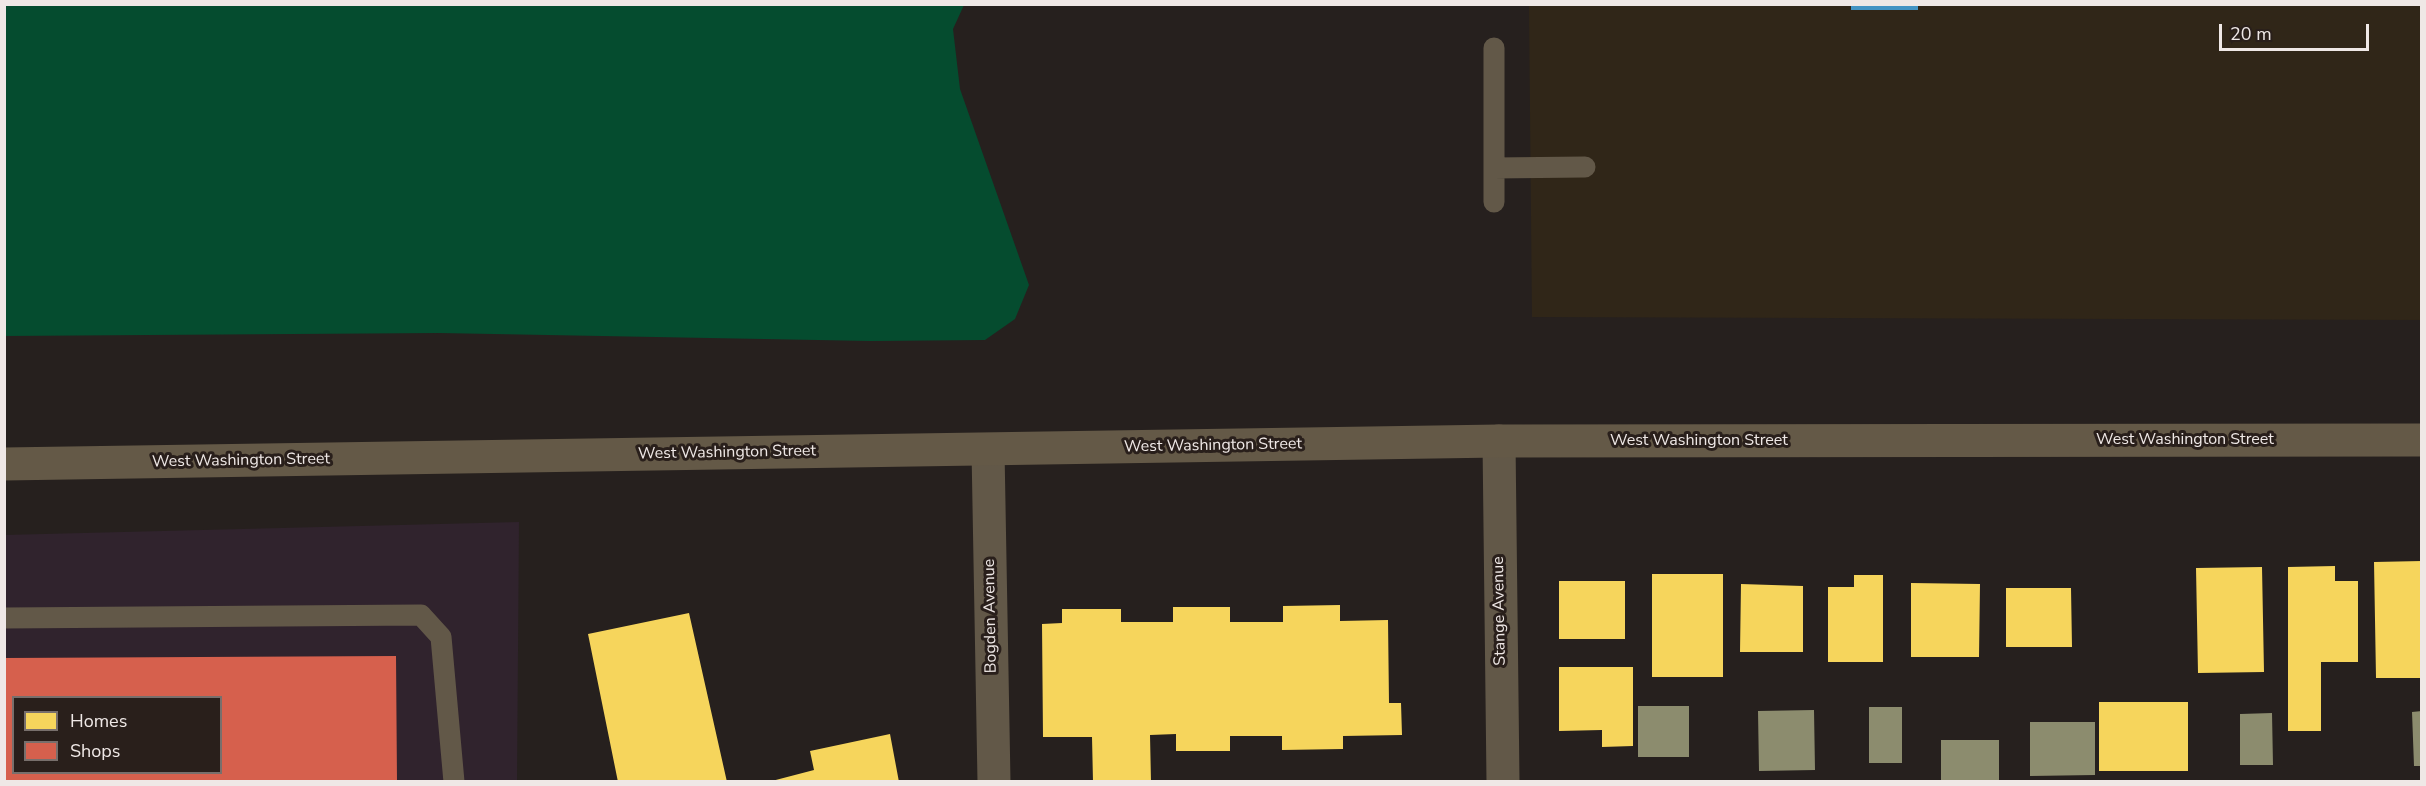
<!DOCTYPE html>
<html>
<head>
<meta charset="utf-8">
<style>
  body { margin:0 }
  #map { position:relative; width:2426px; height:786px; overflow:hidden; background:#26201e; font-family:"Nunito Sans",sans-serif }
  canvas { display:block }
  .frame { position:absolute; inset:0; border:6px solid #efe8e6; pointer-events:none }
  .legend { position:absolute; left:12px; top:696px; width:210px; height:78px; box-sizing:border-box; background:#291f1b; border:2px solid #786f6c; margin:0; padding:8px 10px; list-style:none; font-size:18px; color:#efe8e6 }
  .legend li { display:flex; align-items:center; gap:12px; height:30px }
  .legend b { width:30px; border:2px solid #786f6c }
  .scale { position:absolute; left:2219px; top:24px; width:150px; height:27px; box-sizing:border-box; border:3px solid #efe8e6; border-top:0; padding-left:8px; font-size:18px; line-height:21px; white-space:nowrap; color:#efe8e6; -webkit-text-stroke:4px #291f1b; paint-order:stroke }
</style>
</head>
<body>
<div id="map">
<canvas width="2426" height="786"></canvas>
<div class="frame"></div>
<ul class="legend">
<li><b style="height:16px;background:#f6d55c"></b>Homes</li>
<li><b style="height:16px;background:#d6604d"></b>Shops</li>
</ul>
<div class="scale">20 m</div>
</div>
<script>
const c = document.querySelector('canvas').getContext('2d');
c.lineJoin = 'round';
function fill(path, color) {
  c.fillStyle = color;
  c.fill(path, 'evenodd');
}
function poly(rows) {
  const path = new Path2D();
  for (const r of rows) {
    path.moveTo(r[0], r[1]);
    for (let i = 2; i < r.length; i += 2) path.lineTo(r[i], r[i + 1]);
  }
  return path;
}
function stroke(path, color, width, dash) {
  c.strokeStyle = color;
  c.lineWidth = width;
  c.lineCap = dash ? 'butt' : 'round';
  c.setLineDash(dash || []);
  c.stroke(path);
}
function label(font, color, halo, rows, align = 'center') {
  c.font = font + ' "Nunito Sans",sans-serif';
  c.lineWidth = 6;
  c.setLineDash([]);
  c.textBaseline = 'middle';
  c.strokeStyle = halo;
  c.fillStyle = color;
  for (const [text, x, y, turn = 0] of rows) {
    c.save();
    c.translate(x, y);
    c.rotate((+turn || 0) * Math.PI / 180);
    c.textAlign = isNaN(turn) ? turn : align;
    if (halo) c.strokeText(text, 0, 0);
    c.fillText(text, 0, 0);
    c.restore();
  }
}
const commercial = poly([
  [519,522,517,781,5,781,4,535],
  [14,698,220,698,220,772,14,772]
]);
const education = poly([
  [1529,5,2421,5,2421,320,1532,317]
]);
const green = poly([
  [4,5,964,5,953,29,960,89,1029,285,1015,319,985,340,871,341,439,333,5,336]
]);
const homes = poly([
  [2422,561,2422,678,2376,678,2374,562],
  [2335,566,2335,581,2358,581,2358,662,2321,662,2321,731,2288,731,2288,567],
  [2262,567,2264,672,2198,673,2196,568],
  [1652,574,1723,574,1723,677,1652,677],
  [1854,575,1883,575,1883,662,1828,662,1828,587,1854,587],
  [1559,581,1625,581,1625,639,1559,639],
  [1911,583,1980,584,1979,657,1911,657],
  [1741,584,1803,586,1803,652,1740,652],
  [2006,588,2071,588,2072,647,2006,647],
  [1340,605,1340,621,1388,620,1389,703,1401,703,1402,735,1343,736,1343,749,1282,750,1282,736,1230,736,1230,751,1176,751,1176,734,1150,735,1151,782,1093,782,1092,737,1043,737,1042,624,1062,623,1062,609,1121,609,1121,622,1173,622,1173,607,1230,607,1230,622,1283,622,1283,606],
  [689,613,727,782,618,782,588,634],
  [1559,667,1633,667,1633,746,1602,747,1602,730,1559,731],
  [2099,702,2188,702,2188,771,2099,771],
  [890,734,899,782,768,782,814,770,810,751]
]);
const shops = poly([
  [396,656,397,782,4,782,4,658],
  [14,698,220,698,220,772,14,772]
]);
const schools = poly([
  [1851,4,1918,4,1918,10,1851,10]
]);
const industry = poly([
  [1638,706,1689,706,1689,757,1638,757],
  [1869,707,1902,707,1902,763,1869,763],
  [1814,710,1815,770,1759,771,1758,711],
  [2422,711,2422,766,2414,766,2412,712],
  [2272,713,2273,765,2240,765,2240,714],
  [2030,722,2095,722,2095,775,2030,776],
  [1941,740,1999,740,1999,782,1941,782]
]);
const lane = poly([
  [1494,168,1585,167],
  [1494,202,1494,48],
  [4,618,421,615,441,637,454,782]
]);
const street = poly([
  [1499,441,1503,782],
  [988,450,994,782]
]);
const secondary = poly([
  [4,464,1499,441,2422,440]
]);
const streetNames = [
  ["West Washington Street",2185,440],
  ["West Washington Street",1699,441],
  ["West Washington Street",1213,446,-1],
  ["West Washington Street",727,453,-1],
  ["West Washington Street",241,461,-1],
  ["Stange Avenue",1500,611,-91],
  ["Bogden Avenue",991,616,-91]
];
fill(commercial, '#30232d');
fill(education, '#302618');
fill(green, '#054c2f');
fill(homes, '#f6d55c');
fill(shops, '#d6604d');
fill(schools, '#4393c3');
fill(industry, '#8c8c6e');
stroke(lane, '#625848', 21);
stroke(street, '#625848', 33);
stroke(secondary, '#645947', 33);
label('16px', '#efe8e6', '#291f1b', streetNames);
</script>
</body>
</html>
